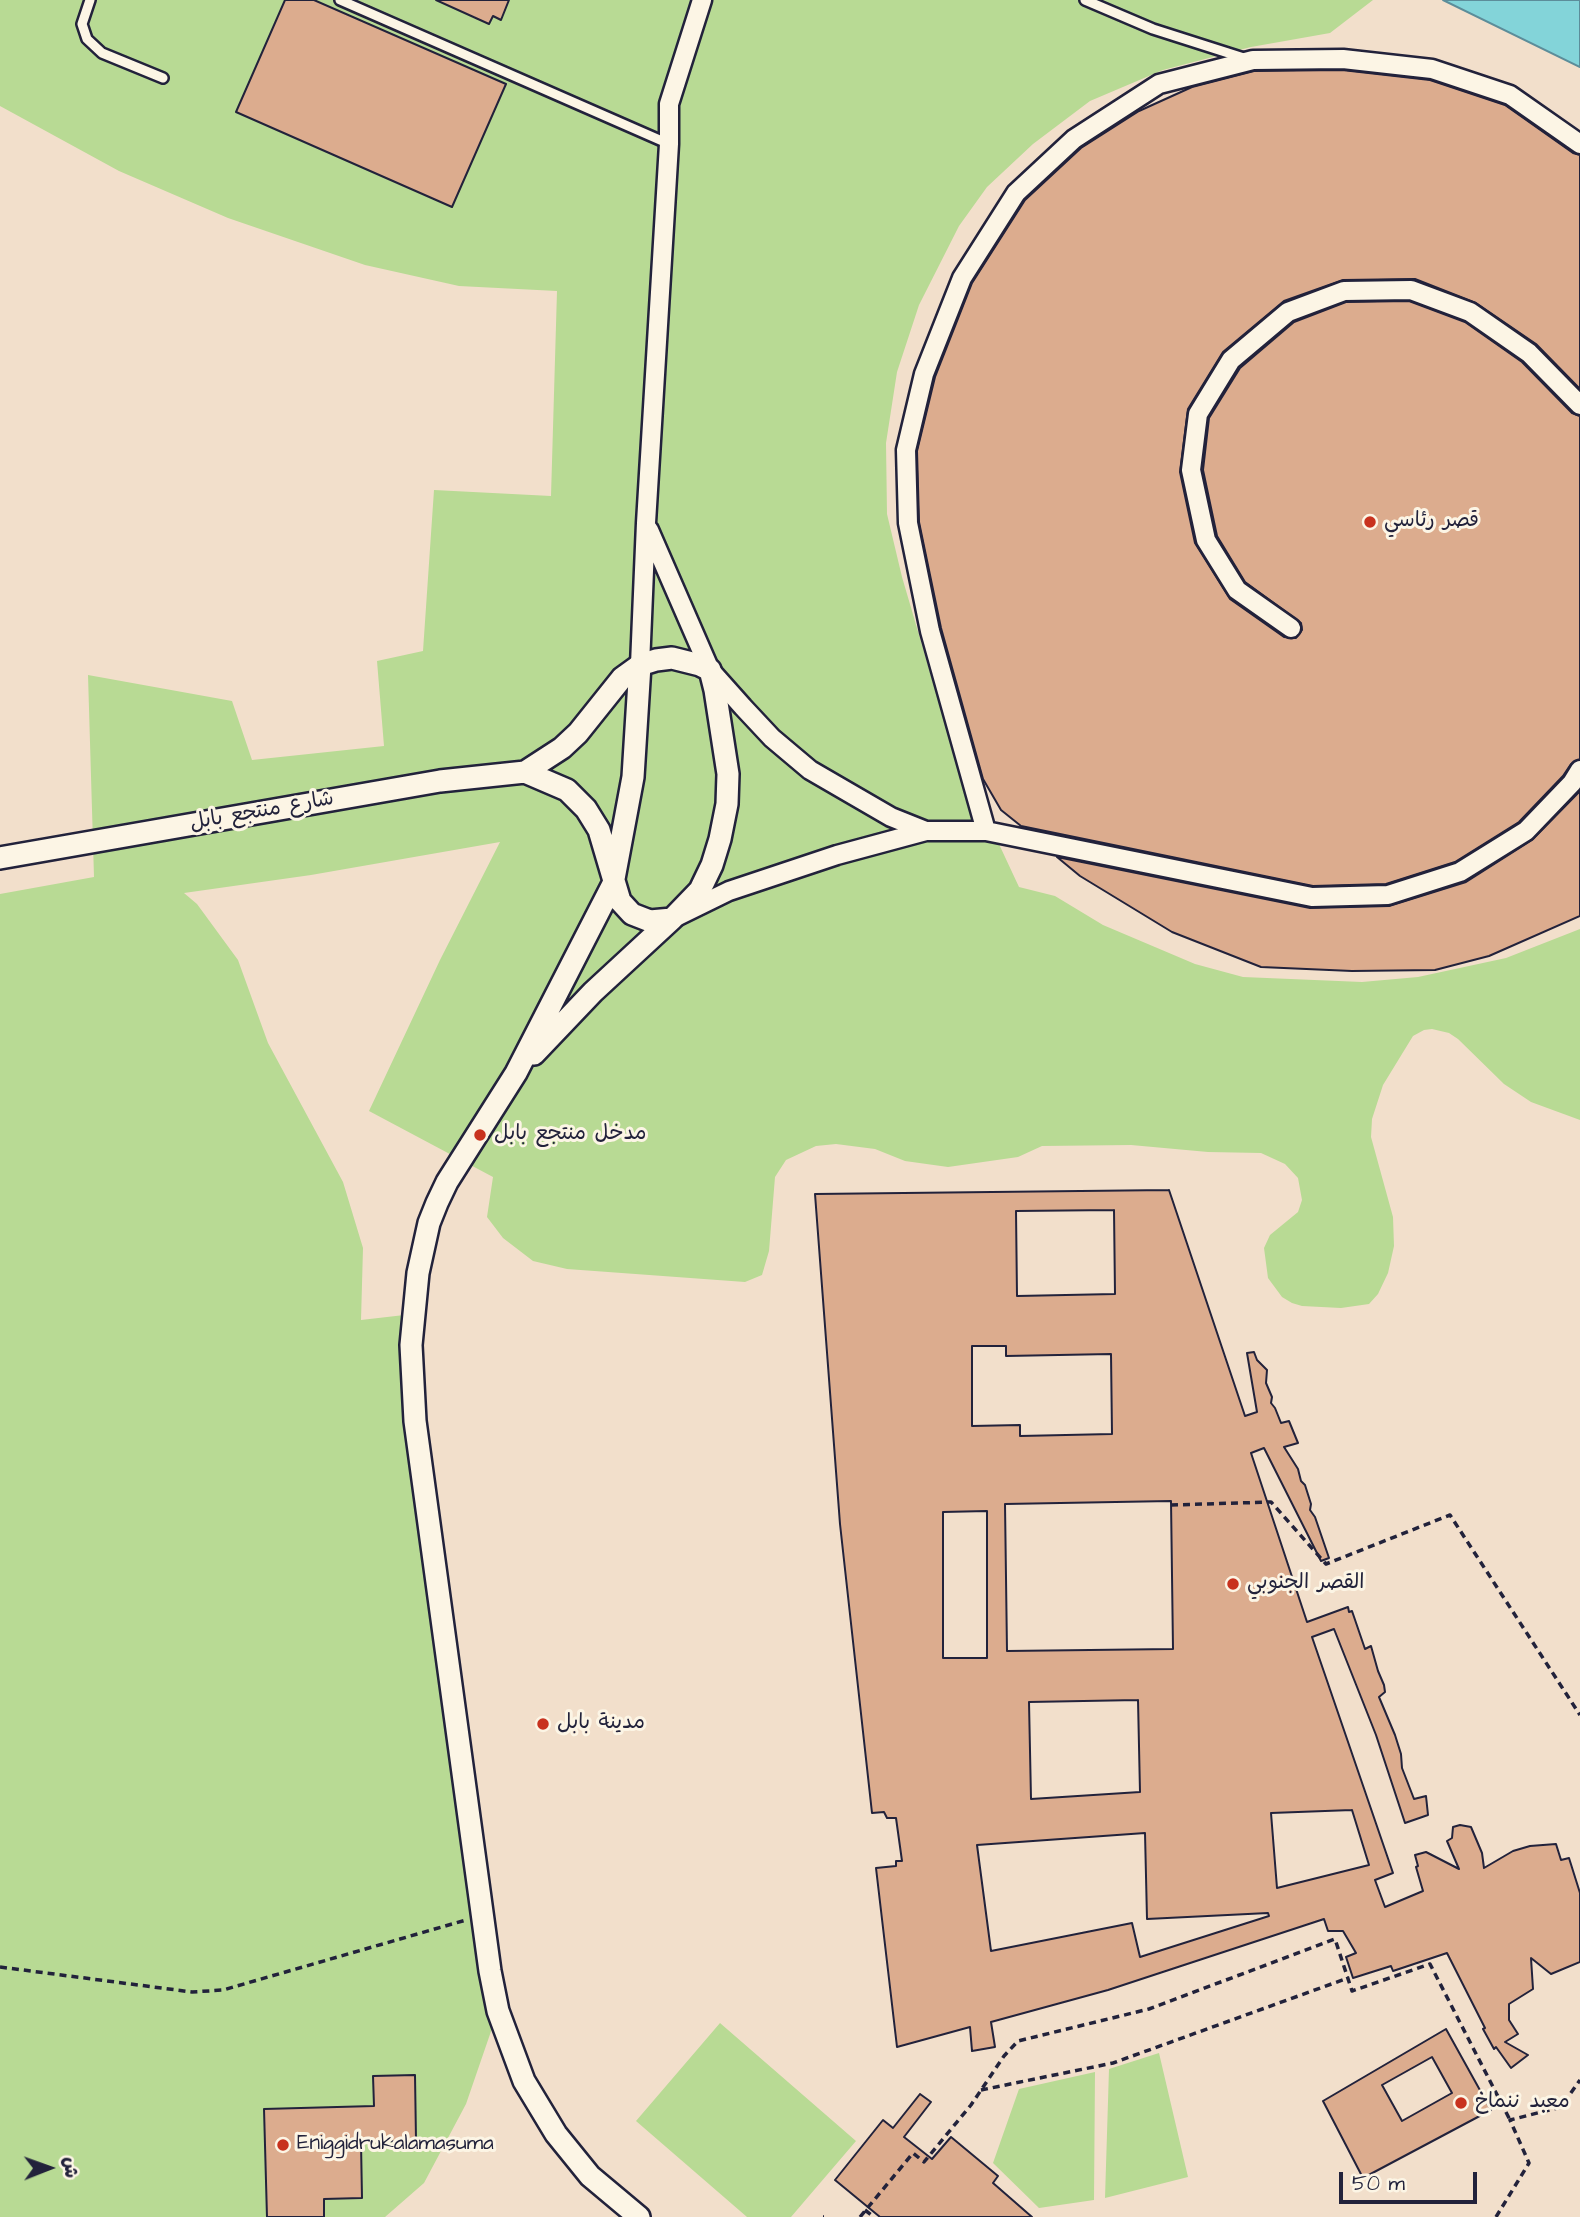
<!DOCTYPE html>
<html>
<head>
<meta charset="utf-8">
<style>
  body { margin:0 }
  #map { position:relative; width:1580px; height:2217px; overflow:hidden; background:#f2dfcb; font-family:"Architects Daughter","Playpen Sans Arabic",sans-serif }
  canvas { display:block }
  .north { position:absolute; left:14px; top:2133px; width:70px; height:70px; -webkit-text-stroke:5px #fcf5e5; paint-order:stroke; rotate:89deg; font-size:19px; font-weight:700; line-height:28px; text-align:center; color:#22223b }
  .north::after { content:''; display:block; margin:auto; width:24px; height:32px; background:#22223b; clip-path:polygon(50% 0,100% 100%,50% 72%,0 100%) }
  .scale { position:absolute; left:1339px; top:2172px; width:138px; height:32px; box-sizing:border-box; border:4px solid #22223b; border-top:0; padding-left:9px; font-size:21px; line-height:24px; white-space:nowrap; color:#22223b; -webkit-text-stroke:5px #fcf5e5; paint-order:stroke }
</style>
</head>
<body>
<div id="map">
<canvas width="1580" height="2217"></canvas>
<div class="north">ش</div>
<div class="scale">50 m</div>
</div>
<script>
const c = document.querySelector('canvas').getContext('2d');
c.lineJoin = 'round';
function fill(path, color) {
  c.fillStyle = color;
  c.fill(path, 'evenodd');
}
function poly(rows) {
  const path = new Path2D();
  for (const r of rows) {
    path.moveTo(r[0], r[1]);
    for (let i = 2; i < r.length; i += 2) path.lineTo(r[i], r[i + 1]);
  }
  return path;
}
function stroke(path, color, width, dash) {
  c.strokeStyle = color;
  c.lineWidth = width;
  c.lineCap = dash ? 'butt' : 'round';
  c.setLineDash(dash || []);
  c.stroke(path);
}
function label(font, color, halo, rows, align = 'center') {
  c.font = font + ' "Architects Daughter","Playpen Sans Arabic",sans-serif';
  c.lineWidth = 6;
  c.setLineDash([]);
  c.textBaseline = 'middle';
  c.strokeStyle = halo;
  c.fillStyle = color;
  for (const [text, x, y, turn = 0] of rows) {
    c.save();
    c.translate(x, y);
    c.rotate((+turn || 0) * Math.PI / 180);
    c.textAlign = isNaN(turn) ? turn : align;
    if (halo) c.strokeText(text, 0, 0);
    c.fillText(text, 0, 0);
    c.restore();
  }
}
const green = poly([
  [0,0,1373,0,1330,33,1251,47,1163,70,1090,101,1033,144,987,187,959,226,919,305,897,372,886,443,887,514,902,577,949,737,1019,887,1055,896,1103,925,1195,964,1243,977,1362,982,1418,977,1506,958,1580,929,1580,1120,1531,1102,1504,1084,1458,1039,1449,1033,1432,1029,1424,1030,1413,1036,1383,1085,1372,1119,1371,1137,1393,1217,1394,1246,1388,1273,1378,1294,1369,1304,1341,1308,1302,1306,1292,1303,1282,1297,1268,1278,1264,1248,1270,1235,1298,1212,1302,1200,1298,1178,1285,1164,1261,1153,1208,1152,1131,1145,1042,1146,1018,1157,948,1167,905,1161,875,1149,836,1144,816,1146,786,1160,775,1177,769,1251,762,1275,745,1282,567,1269,533,1261,503,1238,487,1217,493,1177,369,1111,440,960,500,842,311,875,184,893,197,904,238,960,268,1043,343,1182,363,1248,361,1320,413,1314,411,1345,498,2011,466,2104,424,2183,385,2217,0,2217,0,894,94,877,88,675,232,701,252,760,384,746,377,661,423,651,434,490,551,496,557,291,459,286,365,265,228,218,119,171,0,106],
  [720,2023,856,2141,791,2217,747,2217,636,2121],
  [1159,2053,1188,2177,1105,2198,1109,2069],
  [1095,2072,1094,2200,1039,2208,993,2163,1019,2089]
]);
const water = poly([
  [1443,0,1580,0,1580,67,1443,0]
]);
const building = poly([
  [285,0,314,0,506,84,452,207,236,112,285,0],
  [436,0,509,0,501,20,493,16,489,24,436,0],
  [1342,70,1430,80,1505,105,1573,153,1580,155,1580,389,1536,344,1476,303,1415,279,1343,280,1284,301,1223,352,1188,409,1180,472,1195,543,1230,599,1284,637,1296,638,1302,630,1301,623,1245,582,1217,536,1203,470,1209,418,1240,368,1294,322,1346,302,1409,301,1465,322,1522,362,1572,413,1580,416,1580,759,1571,764,1563,776,1519,822,1455,862,1386,884,1313,886,1021,826,1001,810,983,779,941,628,919,522,917,451,935,377,972,283,1025,200,1081,148,1139,111,1192,87,1254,71,1342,70],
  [1580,791,1580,916,1489,956,1435,970,1352,971,1261,967,1172,932,1080,876,1057,857,1310,908,1389,906,1466,882,1532,840,1580,791],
  [1169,1190,1245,1416,1257,1412,1247,1353,1254,1352,1257,1360,1267,1370,1266,1383,1272,1397,1271,1403,1275,1408,1281,1423,1289,1421,1298,1443,1284,1447,1298,1469,1301,1481,1305,1485,1311,1504,1310,1510,1315,1517,1329,1558,1321,1561,1264,1448,1251,1453,1307,1622,1348,1607,1349,1612,1352,1611,1365,1649,1371,1646,1378,1671,1384,1685,1385,1692,1379,1697,1395,1735,1401,1754,1402,1768,1414,1799,1426,1796,1428,1815,1405,1823,1376,1735,1334,1629,1312,1637,1393,1873,1375,1880,1385,1907,1423,1891,1416,1867,1418,1866,1415,1855,1426,1852,1459,1869,1447,1841,1452,1838,1453,1827,1460,1825,1471,1827,1482,1853,1484,1868,1513,1851,1530,1846,1556,1844,1561,1860,1569,1858,1580,1893,1580,1962,1551,1974,1531,1958,1533,1989,1509,2004,1509,2020,1518,2034,1505,2042,1528,2055,1511,2068,1496,2047,1494,2049,1483,2029,1485,2028,1447,1953,1393,1971,1391,1966,1353,1978,1346,1957,1356,1953,1343,1931,1328,1931,1324,1919,1108,1990,991,2022,995,2047,972,2051,970,2027,897,2047,876,1868,896,1866,896,1861,902,1861,896,1818,887,1818,884,1812,872,1813,840,1524,815,1194,1169,1190],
  [1114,1210,1115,1294,1017,1296,1016,1211,1114,1210],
  [972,1346,1006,1346,1006,1356,1111,1354,1112,1434,1020,1436,1020,1425,972,1426,972,1346],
  [1171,1501,1173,1649,1007,1651,1005,1504,1171,1501],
  [987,1511,987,1658,943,1658,943,1512,987,1511],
  [1138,1700,1140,1792,1031,1799,1029,1702,1138,1700],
  [1352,1810,1369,1865,1277,1888,1271,1813,1352,1810],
  [1145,1833,1147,1919,1268,1913,1269,1916,1140,1957,1132,1923,991,1951,977,1845,1145,1833],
  [1446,2029,1491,2110,1363,2178,1323,2101,1446,2029],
  [1432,2057,1452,2093,1402,2121,1382,2085,1432,2057],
  [415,2075,416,2140,361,2143,362,2198,324,2199,324,2217,267,2217,264,2109,374,2106,373,2076,415,2075],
  [920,2094,931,2102,904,2137,932,2159,951,2137,998,2176,993,2183,1032,2217,880,2217,835,2180,883,2120,893,2128,920,2094]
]);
const path = poly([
  [1171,1505,1271,1502,1326,1564,1450,1515,1580,1715],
  [0,1967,192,1992,223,1990,466,1920],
  [981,2090,1113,2063,1348,1978],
  [865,2210,874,2217],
  [823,2217,824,2217],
  [860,2217,913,2153,924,2162,971,2105,1004,2056,1018,2041,1149,2009,1335,1939,1352,1991,1430,1964,1510,2120],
  [1496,2217,1529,2163,1510,2120,1561,2107,1580,2080]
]);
const service = poly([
  [90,0,82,24,87,39,102,53,163,78],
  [340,0,669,144],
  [1085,0,1153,29,1247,59]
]);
const minor = poly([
  [649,530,710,670,743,707,772,738,810,770,891,817,926,831],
  [1291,628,1237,590,1206,540,1191,470,1198,414,1231,360,1288,312,1344,291,1411,290,1470,312,1529,353,1580,405],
  [640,665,646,523,669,144,669,104,702,0],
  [986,831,1312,897,1388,895,1460,872,1526,831,1572,783,1580,770],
  [678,916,729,891,837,855,926,831,986,831,930,631,908,523,906,450,924,374,962,278,1016,193,1074,139,1159,84,1253,60,1343,59,1432,69,1510,95,1580,144]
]);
const tertiary = poly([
  [525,772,567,790,586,809,599,830,620,901,632,914,650,921,672,919],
  [0,858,440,781,525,772,562,748,578,733,622,678,640,665,656,660,672,658,700,665,710,670,715,690,728,774,727,804,720,839,712,865,700,890,672,919,593,992,534,1054],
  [639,2217,590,2176,556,2134,524,2081,498,2011,490,1971,415,1421,411,1345,418,1273,429,1223,437,1203,447,1182,516,1073,613,884,633,777,640,665]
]);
const markers = [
  [1370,522,7,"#c8321e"],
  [480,1135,7,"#c8321e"],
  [1233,1584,7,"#c8321e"],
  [543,1724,7,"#c8321e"],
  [1461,2103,7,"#c8321e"],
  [283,2145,7,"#c8321e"]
];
const poiNames = [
  ["قصر رئاسي",1384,522],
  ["مدخل منتجع بابل",494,1135],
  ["القصر الجنوبي",1247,1584],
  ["مدينة بابل",557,1724],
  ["معبد ننماخ",1475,2103],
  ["Eniggidrukalamasuma",297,2145]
];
const streetNames = [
  ["شارع منتجع بابل",262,812,-10]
];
fill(green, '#b8da94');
fill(water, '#83d4d9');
stroke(water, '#5c8d9a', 2);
fill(building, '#dcac8e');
stroke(building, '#22223b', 2);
stroke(service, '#22223b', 14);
stroke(minor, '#22223b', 23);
stroke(tertiary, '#22223b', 26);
stroke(path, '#22223b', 3.5, [7, 5]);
stroke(service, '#fcf5e5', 9);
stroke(minor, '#fcf5e5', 18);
stroke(tertiary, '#fcf5e5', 21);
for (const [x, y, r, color] of markers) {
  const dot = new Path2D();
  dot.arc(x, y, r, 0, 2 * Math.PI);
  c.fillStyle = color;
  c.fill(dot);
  stroke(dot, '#fcf5e5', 2.5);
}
label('21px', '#22223b', '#fcf5e5', poiNames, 'left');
label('21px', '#22223b', '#fcf5e5', streetNames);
</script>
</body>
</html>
